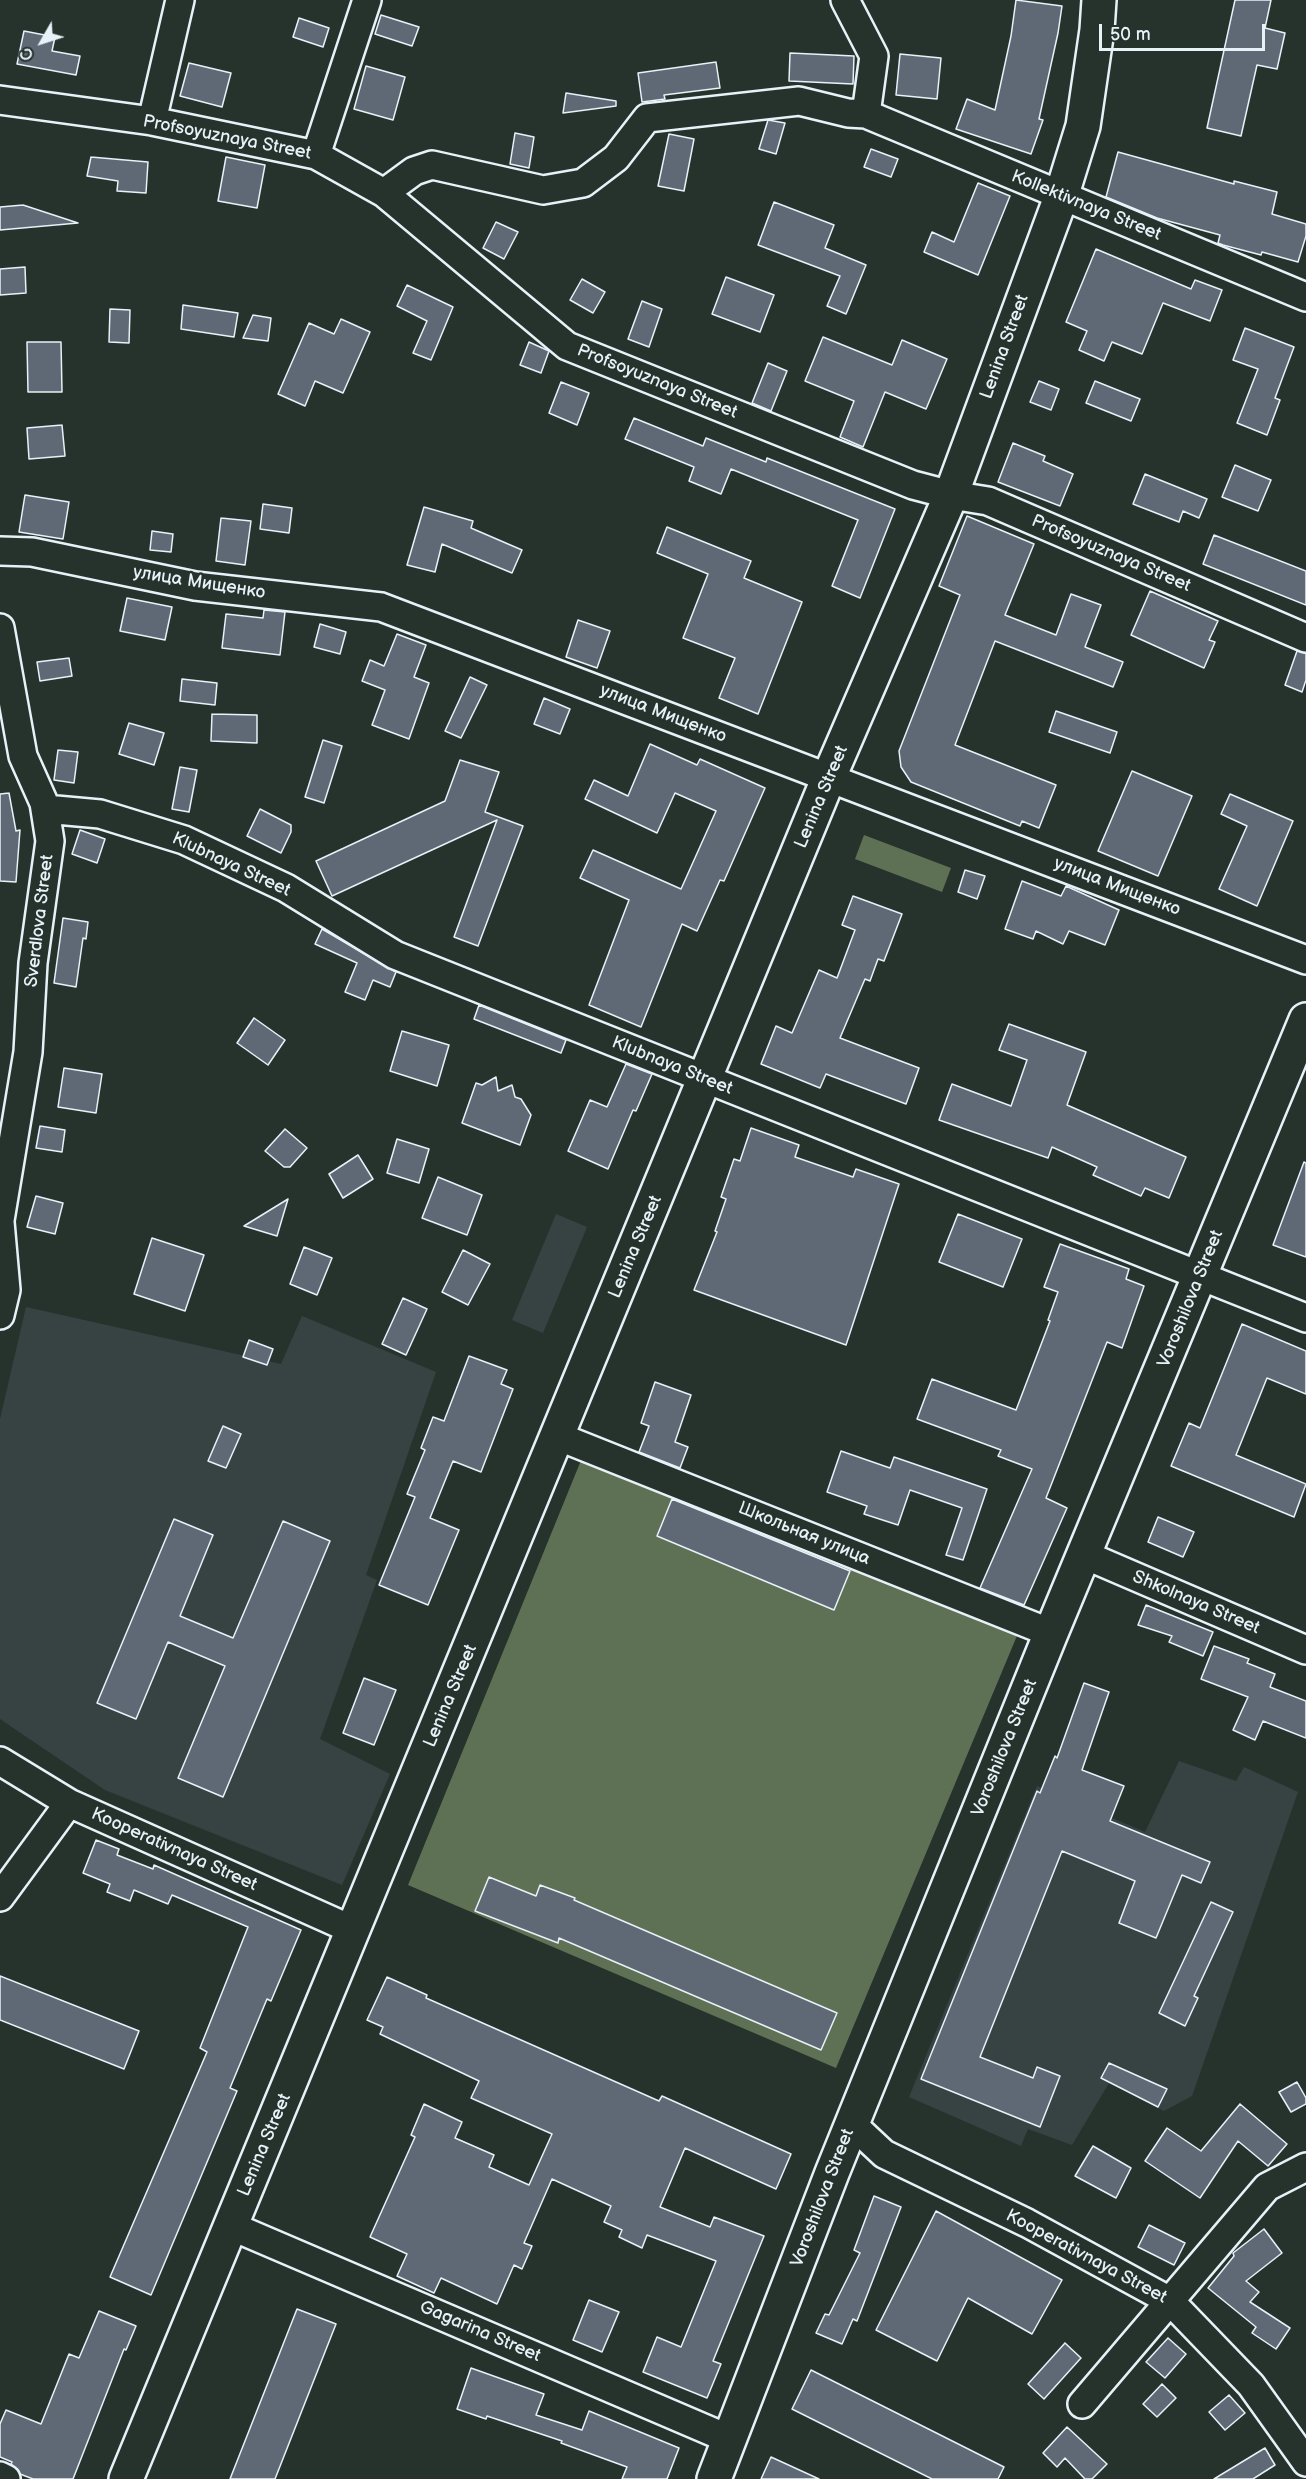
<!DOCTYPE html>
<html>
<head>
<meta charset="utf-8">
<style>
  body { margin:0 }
  #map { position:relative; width:1306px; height:2479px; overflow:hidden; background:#26332d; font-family:"Balsamiq Sans",sans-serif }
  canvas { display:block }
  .north { position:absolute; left:12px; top:12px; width:60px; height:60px; -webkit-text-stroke:4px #26332d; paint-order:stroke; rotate:231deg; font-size:16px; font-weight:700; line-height:24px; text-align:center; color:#e8f1f8 }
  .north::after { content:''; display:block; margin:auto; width:21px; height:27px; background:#e8f1f8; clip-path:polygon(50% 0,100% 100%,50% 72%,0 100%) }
  .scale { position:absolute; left:1099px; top:24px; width:166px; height:27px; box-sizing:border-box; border:3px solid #e8f1f8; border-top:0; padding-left:8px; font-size:18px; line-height:21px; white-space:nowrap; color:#e8f1f8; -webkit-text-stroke:4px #26332d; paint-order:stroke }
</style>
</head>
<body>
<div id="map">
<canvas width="1306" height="2479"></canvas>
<div class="north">С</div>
<div class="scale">50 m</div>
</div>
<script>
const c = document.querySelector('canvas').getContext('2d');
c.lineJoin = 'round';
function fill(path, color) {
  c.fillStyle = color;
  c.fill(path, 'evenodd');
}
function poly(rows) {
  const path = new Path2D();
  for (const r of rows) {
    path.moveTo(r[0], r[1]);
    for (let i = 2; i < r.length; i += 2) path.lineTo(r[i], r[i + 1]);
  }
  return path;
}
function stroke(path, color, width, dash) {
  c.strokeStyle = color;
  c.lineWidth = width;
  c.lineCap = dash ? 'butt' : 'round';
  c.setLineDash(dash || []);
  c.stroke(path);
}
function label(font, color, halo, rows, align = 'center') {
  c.font = font + ' "Balsamiq Sans",sans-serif';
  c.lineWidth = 5;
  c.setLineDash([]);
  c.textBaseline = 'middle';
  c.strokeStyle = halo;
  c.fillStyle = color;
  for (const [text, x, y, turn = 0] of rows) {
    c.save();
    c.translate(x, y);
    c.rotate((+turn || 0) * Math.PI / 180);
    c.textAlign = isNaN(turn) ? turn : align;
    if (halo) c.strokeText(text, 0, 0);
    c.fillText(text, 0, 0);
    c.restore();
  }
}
const built = poly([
  [556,1214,587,1227,543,1333,512,1320],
  [26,1307,281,1364,302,1316,436,1372,366,1575,377,1580,320,1739,390,1774,342,1885,105,1790,0,1719,0,1419],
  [1179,1761,1236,1781,1244,1767,1298,1792,1192,2096,1164,2111,1109,2083,1072,2145,1028,2129,1021,2146,909,2097,1037,1786,1145,1832]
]);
const green = poly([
  [864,835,951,868,942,892,855,859],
  [584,1453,1019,1631,836,2068,408,1885]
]);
const building = poly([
  [1016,0,1062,6,1058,33,1039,119,1043,120,1031,154,956,129,967,99,995,110,1011,36,1016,0],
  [1235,0,1271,0,1265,28,1285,33,1277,69,1257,65,1241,136,1207,128,1235,0],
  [381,15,419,27,412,46,375,34,381,15],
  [299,18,329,28,323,47,293,37,299,18],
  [24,31,55,37,52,51,80,56,76,75,17,64,24,31],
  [790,53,854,56,853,84,789,81,790,53],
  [900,54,941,58,937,99,896,95,900,54],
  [716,62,720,88,664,95,665,99,642,102,638,73,716,62],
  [189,63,231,73,222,107,180,96,189,63],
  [366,66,405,77,393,120,354,109,366,66],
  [566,93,616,101,616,106,563,113,566,93],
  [768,120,785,123,776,154,759,149,768,120],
  [515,133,534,137,529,168,510,164,515,133],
  [669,134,694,139,684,191,658,186,669,134],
  [871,149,898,159,891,177,864,167,871,149],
  [1118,152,1234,184,1234,181,1277,192,1272,214,1306,224,1306,236,1298,262,1262,252,1261,255,1223,245,1218,243,1220,235,1157,218,1106,197,1118,152],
  [91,157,148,162,146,193,117,191,118,181,87,176,91,157],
  [226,157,265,165,257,208,218,201,226,157],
  [978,183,1010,196,978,275,924,252,932,232,954,242,978,183],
  [774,202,834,225,825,248,866,265,846,314,827,306,840,276,758,245,774,202],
  [23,205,78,223,0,230,0,207,23,205],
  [496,222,518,232,504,259,483,248,496,222],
  [1096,249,1191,289,1195,280,1222,290,1210,321,1163,303,1142,354,1112,342,1104,361,1079,350,1087,331,1066,322,1096,249],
  [25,267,26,293,0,295,0,269,25,267],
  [726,277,774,295,760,332,712,314,726,277],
  [582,279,605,292,593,313,570,300,582,279],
  [407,285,453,307,431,360,413,353,427,321,397,306,407,285],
  [642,301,662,309,649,347,628,339,642,301],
  [183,305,238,313,234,337,181,329,183,305],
  [110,309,130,310,129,343,109,342,110,309],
  [253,315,271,318,268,341,243,338,253,315],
  [341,319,370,332,343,393,315,381,305,406,278,394,309,323,334,334,341,319],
  [1245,328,1294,347,1275,398,1280,400,1267,435,1237,423,1258,369,1233,360,1245,328],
  [823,337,892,365,902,340,947,359,926,409,885,392,863,447,840,437,854,401,805,381,823,337],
  [27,342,61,342,62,392,28,392,27,342],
  [529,342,549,351,541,373,520,365,529,342],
  [768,363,787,371,771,411,752,403,768,363],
  [1039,381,1059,389,1051,410,1030,402,1039,381],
  [1095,381,1140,399,1131,421,1086,403,1095,381],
  [561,382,589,393,577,425,549,413,561,382],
  [634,418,703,446,706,438,766,462,767,458,895,509,860,598,832,586,858,520,731,469,721,494,689,481,694,467,625,439,634,418],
  [62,425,65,456,29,459,27,428,62,425],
  [1013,443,1045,456,1043,461,1073,474,1060,506,998,482,1013,443],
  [1235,465,1271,480,1258,511,1222,497,1235,465],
  [1145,474,1207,499,1199,518,1183,511,1179,522,1133,504,1145,474],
  [25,495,69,502,63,539,19,532,25,495],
  [263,504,292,508,289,533,260,529,263,504],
  [424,507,473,521,471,528,522,550,512,573,442,544,435,572,407,565,424,507],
  [967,516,1034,544,1005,615,1056,635,1071,594,1101,605,1085,647,1123,662,1113,687,995,641,955,745,1056,785,1039,828,1022,821,1020,826,911,782,901,767,899,751,960,595,939,586,967,516],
  [221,518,251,521,245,565,216,561,221,518],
  [667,527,751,561,744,578,802,602,758,714,719,698,735,658,683,638,708,574,657,553,667,527],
  [152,531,173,534,171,552,150,550,152,531],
  [1214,535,1306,571,1306,605,1203,564,1214,535],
  [1150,591,1218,621,1209,640,1215,642,1204,668,1131,635,1150,591],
  [127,598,172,607,165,640,120,631,127,598],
  [264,610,285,612,280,655,222,648,226,614,263,618,264,610],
  [578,620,610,631,597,668,566,657,578,620],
  [320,624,346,632,340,654,314,647,320,624],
  [397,634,426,645,414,677,429,683,409,739,372,725,385,690,362,681,370,660,384,666,397,634],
  [1297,651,1306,653,1306,680,1302,692,1285,685,1297,651],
  [69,658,72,676,40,681,37,662,69,658],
  [470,677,487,685,461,738,445,731,470,677],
  [182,679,217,683,215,705,180,701,182,679],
  [544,698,570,709,560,734,534,724,544,698],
  [1056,711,1117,732,1110,753,1049,732,1056,711],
  [212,714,257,715,257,743,211,741,212,714],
  [129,723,164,733,154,765,119,754,129,723],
  [323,740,342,746,324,803,305,797,323,740],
  [650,744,697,765,700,759,765,788,724,881,720,880,697,931,682,924,641,1027,589,1005,629,900,580,878,593,850,681,889,716,811,675,793,657,833,585,799,594,780,628,796,650,744],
  [58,750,78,752,74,783,54,780,58,750],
  [460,760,499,772,485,812,523,826,478,946,454,937,497,820,332,896,316,861,445,801,460,760],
  [180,767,197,770,189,812,172,809,180,767],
  [1132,771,1192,796,1158,876,1098,851,1132,771],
  [9,793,16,831,20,830,16,882,0,881,0,794,9,793],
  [1230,794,1293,821,1257,906,1219,889,1247,826,1221,814,1230,794],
  [260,809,291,825,291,832,281,853,247,836,260,809],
  [80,830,105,839,97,863,72,854,80,830],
  [965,870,985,876,977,899,958,892,965,870],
  [1022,881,1061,896,1066,886,1119,910,1105,945,1069,931,1063,944,1036,931,1033,939,1005,929,1022,881],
  [853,896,902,914,884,961,878,959,870,981,865,979,840,1038,919,1068,906,1104,826,1074,820,1088,761,1064,776,1026,792,1033,819,970,837,978,855,930,842,925,853,896],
  [63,918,88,922,86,939,83,938,76,987,54,983,63,918],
  [322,929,396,972,390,987,373,980,365,1000,345,992,357,963,315,944,322,929],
  [479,1005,566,1040,561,1053,474,1019,479,1005],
  [254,1018,285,1040,268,1065,237,1043,254,1018],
  [1009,1024,1086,1052,1067,1105,1186,1157,1169,1198,1145,1188,1141,1196,1093,1175,1097,1167,1052,1147,1048,1158,939,1120,952,1084,1011,1106,1027,1060,999,1050,1009,1024],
  [402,1031,449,1045,437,1086,390,1071,402,1031],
  [626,1064,652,1074,636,1111,633,1110,608,1169,568,1151,590,1100,607,1107,626,1064],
  [64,1068,102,1074,96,1113,58,1107,64,1068],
  [496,1077,498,1091,512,1085,515,1097,521,1099,531,1115,520,1145,462,1123,476,1083,482,1085,496,1077],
  [40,1126,65,1130,62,1152,36,1148,40,1126],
  [751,1128,799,1145,795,1157,853,1177,856,1169,899,1184,846,1345,694,1290,717,1232,715,1231,726,1199,721,1197,734,1159,740,1161,751,1128],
  [285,1129,307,1148,290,1167,284,1167,265,1151,285,1129],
  [397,1139,429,1149,419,1183,387,1173,397,1139],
  [358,1155,373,1179,343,1198,329,1174,358,1155],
  [1304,1162,1306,1163,1306,1257,1273,1245,1304,1162],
  [438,1177,482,1195,467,1235,422,1218,438,1177],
  [36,1196,63,1203,55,1234,27,1227,36,1196],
  [288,1199,277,1236,244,1226,288,1199],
  [958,1214,1022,1239,1003,1287,939,1262,958,1214],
  [152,1238,204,1255,185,1311,134,1294,152,1238],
  [1060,1244,1129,1269,1126,1279,1144,1286,1122,1348,1107,1342,1046,1498,1067,1508,1024,1605,980,1588,1032,1469,998,1456,1001,1450,917,1419,932,1379,1016,1410,1050,1321,1048,1320,1058,1292,1044,1287,1060,1244],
  [304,1247,332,1258,317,1295,290,1284,304,1247],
  [463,1250,490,1264,468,1305,442,1292,463,1250],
  [403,1298,427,1309,406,1355,382,1344,403,1298],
  [1242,1324,1306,1351,1306,1394,1267,1378,1236,1455,1306,1484,1294,1517,1171,1466,1189,1423,1200,1428,1242,1324],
  [249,1340,273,1349,267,1365,243,1357,249,1340],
  [469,1356,507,1370,501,1384,513,1389,481,1472,453,1461,430,1518,459,1530,428,1605,379,1585,415,1497,407,1494,425,1450,421,1448,433,1417,444,1421,469,1356],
  [655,1382,691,1395,675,1442,688,1447,680,1468,639,1452,649,1426,641,1423,655,1382],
  [223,1426,241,1434,226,1468,208,1461,223,1426],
  [841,1451,890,1468,894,1457,987,1489,963,1560,946,1555,962,1508,910,1490,898,1525,864,1514,867,1506,827,1492,841,1451],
  [672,1499,850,1571,834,1610,657,1536,672,1499],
  [1158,1517,1194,1532,1183,1557,1148,1542,1158,1517],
  [174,1519,213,1535,180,1616,233,1638,283,1521,330,1541,223,1797,178,1778,225,1666,168,1642,136,1719,97,1703,174,1519],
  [1146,1605,1213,1632,1203,1656,1169,1642,1172,1636,1138,1625,1146,1605],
  [1214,1646,1249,1659,1247,1663,1275,1674,1270,1687,1306,1701,1306,1738,1263,1721,1255,1740,1233,1730,1248,1697,1201,1679,1214,1646],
  [364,1678,396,1690,374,1745,343,1733,364,1678],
  [1084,1683,1109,1692,1082,1770,1124,1786,1110,1821,1210,1862,1201,1883,1182,1875,1156,1938,1119,1923,1135,1881,1062,1851,980,2057,1033,2078,1037,2067,1060,2076,1040,2127,921,2079,1037,1791,1040,1793,1055,1756,1057,1758,1084,1683],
  [96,1840,119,1849,117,1855,153,1869,154,1865,301,1930,271,2001,267,1999,230,2088,237,2091,151,2295,110,2277,207,2052,200,2048,248,1927,172,1895,168,1904,134,1890,130,1901,107,1892,110,1884,83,1873,96,1840],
  [489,1877,536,1896,540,1885,575,1898,574,1900,837,2013,821,2050,559,1938,558,1943,475,1911,489,1877],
  [1211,1902,1233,1912,1194,1996,1198,1998,1185,2026,1159,2013,1211,1902],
  [0,1976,139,2031,124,2069,0,2020,0,1976],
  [387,1977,427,1995,426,1998,659,2101,662,2096,791,2154,776,2189,685,2148,660,2207,710,2227,714,2217,764,2236,713,2361,721,2364,707,2398,643,2372,657,2337,681,2347,716,2261,647,2235,642,2248,619,2237,622,2230,604,2222,611,2206,552,2179,524,2243,532,2246,522,2269,514,2265,497,2304,441,2278,434,2293,397,2276,407,2254,370,2237,415,2137,411,2135,424,2104,462,2122,455,2138,494,2155,489,2167,529,2185,552,2134,471,2098,479,2081,380,2034,383,2027,367,2020,387,1977],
  [1109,2063,1167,2089,1158,2107,1101,2078,1109,2063],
  [1297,2082,1306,2098,1306,2104,1291,2112,1279,2092,1297,2082],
  [1240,2104,1287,2144,1268,2166,1238,2141,1200,2198,1145,2161,1167,2128,1201,2151,1240,2104],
  [1093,2146,1131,2168,1116,2198,1075,2176,1093,2146],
  [874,2196,901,2207,857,2321,853,2319,842,2344,816,2333,825,2314,829,2315,860,2253,854,2250,874,2196],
  [936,2211,1062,2280,1032,2334,968,2298,937,2361,876,2330,936,2211],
  [1149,2225,1185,2243,1174,2265,1138,2247,1149,2225],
  [1264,2229,1282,2253,1246,2281,1259,2292,1250,2302,1290,2328,1276,2349,1252,2333,1256,2327,1208,2288,1234,2256,1233,2253,1264,2229],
  [589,2300,619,2312,602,2352,573,2340,589,2300],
  [297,2309,336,2324,275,2479,230,2479,297,2309],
  [99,2311,136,2326,126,2350,124,2349,73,2479,33,2479,20,2474,11,2464,12,2462,0,2457,0,2424,6,2410,41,2424,69,2354,79,2358,99,2311],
  [1168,2338,1186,2354,1165,2378,1146,2362,1168,2338],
  [1065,2343,1081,2358,1044,2399,1028,2384,1065,2343],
  [471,2368,544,2394,536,2415,582,2430,589,2411,679,2448,667,2479,622,2479,627,2467,561,2443,562,2441,487,2416,486,2419,457,2409,471,2368],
  [811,2370,1004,2467,998,2479,932,2479,792,2409,811,2370],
  [1162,2384,1176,2398,1157,2417,1143,2404,1162,2384],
  [1229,2395,1245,2413,1225,2430,1209,2412,1229,2395],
  [1067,2427,1107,2464,1092,2479,1085,2479,1065,2458,1057,2467,1043,2453,1067,2427],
  [1265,2448,1275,2465,1253,2479,1214,2479,1265,2448],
  [771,2457,819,2479,761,2479,771,2457]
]);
const minor = poly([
  [845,0,874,56,866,114],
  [0,100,152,121,316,155,384,193,567,346,913,485,951,495,988,501,1306,638],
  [152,121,180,0],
  [316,155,367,0],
  [384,193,414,171,432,165,543,190,583,183,616,158,647,118,799,101,848,113,866,114,1306,297],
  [0,551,32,552,195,586,381,607,1306,960],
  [0,628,23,756,44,803,50,841,33,963,28,1052,0,1220],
  [45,809,100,814,184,840,286,888,395,955,1306,1318],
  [0,1222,6,1290,0,1315],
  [557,1436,1051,1633],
  [1085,1555,1306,1650],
  [0,1761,69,1803,353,1930],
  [0,1897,69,1803],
  [852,2124,884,2154,1027,2223,1170,2301,1251,2385,1306,2462],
  [231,2226,729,2439],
  [1082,2404,1267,2187,1306,2167],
  [0,2476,6,2479]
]);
const major = poly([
  [126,2479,829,777,951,495,1061,197,1083,126,1097,30,1099,0],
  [714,2479,832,2173,1051,1633,1306,1020]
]);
const streetNames = [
  ["Profsoyuznaya Street",227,138,11],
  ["Kollektivnaya Street",1086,206,22],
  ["Lenina Street",1005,347,-70],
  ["Profsoyuznaya Street",657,382,22],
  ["Profsoyuznaya Street",1111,554,23],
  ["улица Мищенко",199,583,9],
  ["улица Мищенко",663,714,21],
  ["Lenina Street",822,797,-67],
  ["Klubnaya Street",231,865,25],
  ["улица Мищенко",1117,887,21],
  ["Sverdlova Street",40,921,-83],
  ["Klubnaya Street",672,1066,22],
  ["Lenina Street",636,1247,-67],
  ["Voroshilova Street",1191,1299,-68],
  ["Школьная улица",804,1534,22],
  ["Shkolnaya Street",1196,1603,23],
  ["Lenina Street",451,1696,-67],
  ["Voroshilova Street",1005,1748,-68],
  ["Kooperativnaya Street",174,1850,24],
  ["Lenina Street",265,2145,-67],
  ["Voroshilova Street",823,2198,-69],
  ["Kooperativnaya Street",1086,2257,28],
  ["Gagarina Street",480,2332,23]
];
fill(built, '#374343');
fill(green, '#5f7154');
fill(building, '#5f6976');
stroke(building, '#e8f1f8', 1.5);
stroke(minor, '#e8f1f8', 32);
stroke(major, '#e8f1f8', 38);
stroke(minor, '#26332d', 27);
stroke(major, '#26332d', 33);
label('18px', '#e8f1f8', '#26332d', streetNames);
</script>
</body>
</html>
